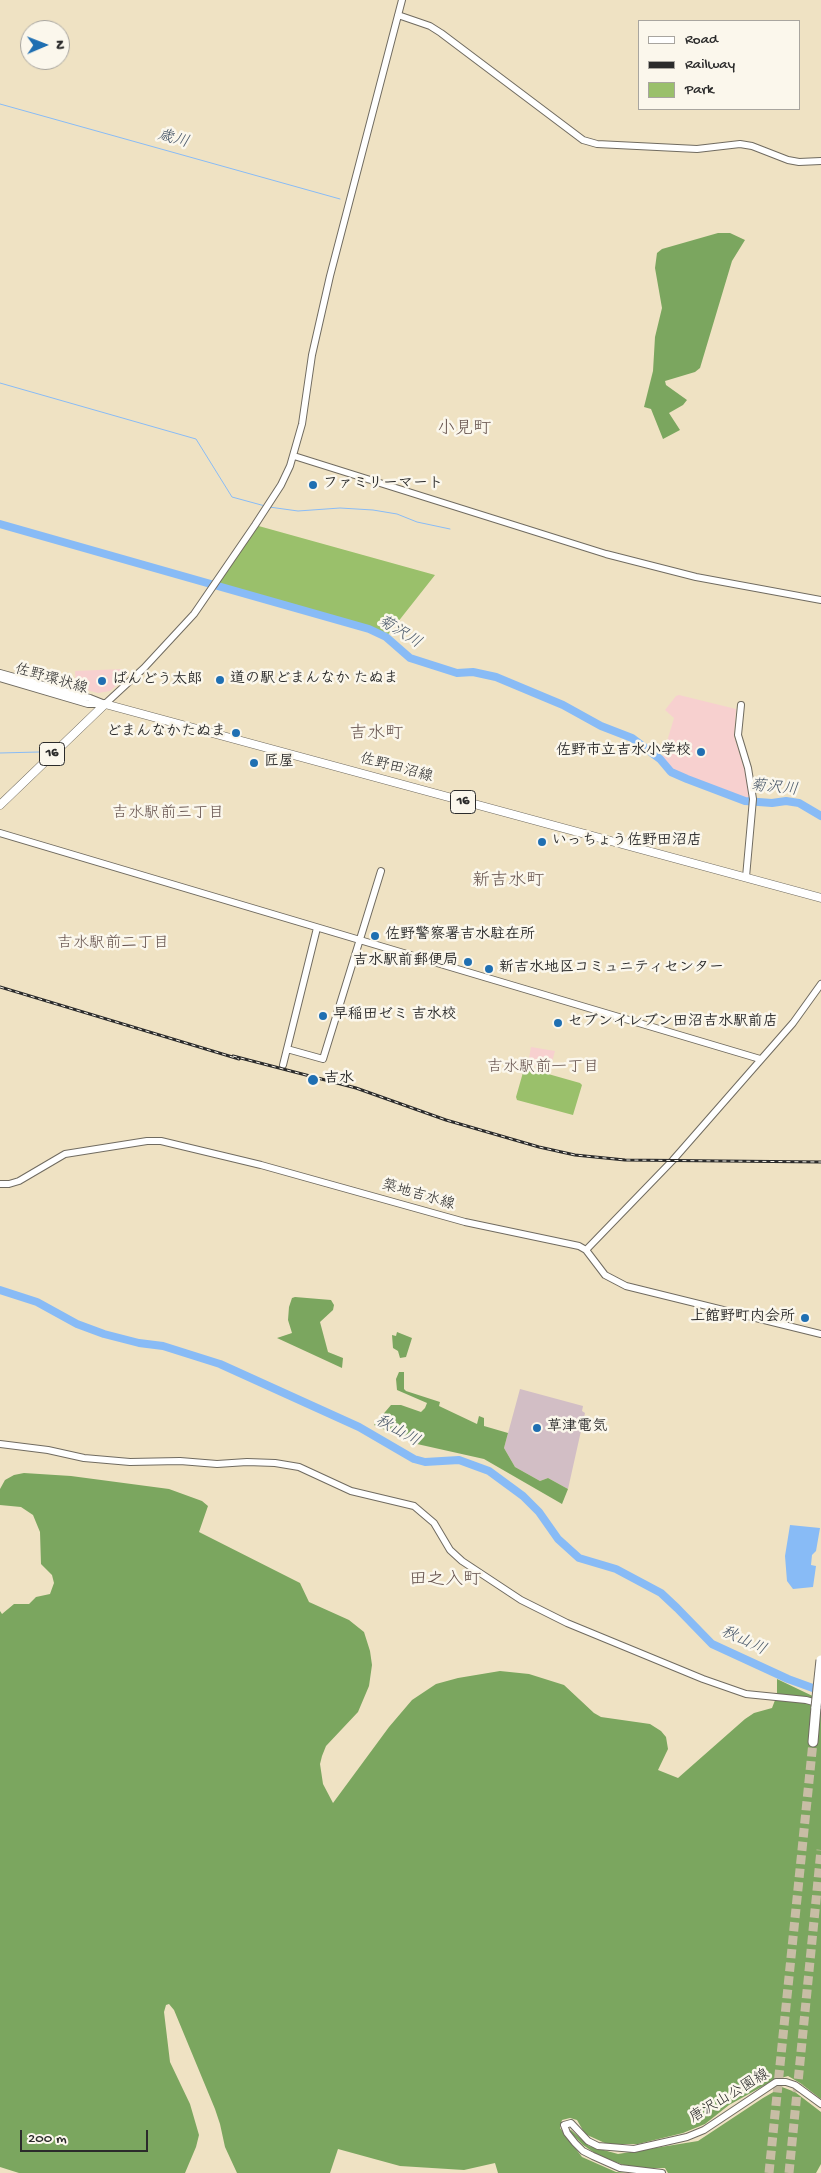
<!DOCTYPE html>
<html>
<head>
<meta charset="utf-8">
<style>
  body { margin:0 }
  #map { position:relative; width:821px; height:2173px; overflow:hidden; background:#efe2c3; font-family:"Gochi Hand",sans-serif }
  canvas { display:block }
  .legend { position:absolute; left:638px; top:20px; width:162px; height:90px; box-sizing:border-box; background:#fbf7ec; border:1px solid #a8a59f; margin:0; padding:6px 9px; list-style:none; font-size:15px; color:#2b2b2b }
  .legend li { display:flex; align-items:center; gap:10px; height:25px }
  .legend b { width:25px; border:1px solid #a8a59f }
  .north { position:absolute; left:20px; top:20px; width:50px; height:50px; box-sizing:border-box; background:#fbf7ec; border:1px solid #a8a59f; border-radius:50%; rotate:89deg; font-size:14px; font-weight:700; line-height:20px; text-align:center; color:#2b2b2b }
  .north::after { content:''; display:block; margin:auto; width:18px; height:22px; background:#1f6fb2; clip-path:polygon(50% 0,100% 100%,50% 72%,0 100%) }
  .scale { position:absolute; left:20px; top:2130px; width:128px; height:22px; box-sizing:border-box; border:2px solid #2b2b2b; border-top:0; padding-left:6px; font-size:15px; line-height:18px; white-space:nowrap; color:#2b2b2b; -webkit-text-stroke:4px #fbf7ec; paint-order:stroke }
</style>
</head>
<body>
<div id="map">
<canvas width="821" height="2173"></canvas>
<ul class="legend">
<li><b style="height:6px;background:#fff"></b>Road</li>
<li><b style="height:6px;background:#2b2b2b"></b>Railway</li>
<li><b style="height:14px;background:#9ac06b"></b>Park</li>
</ul>
<div class="north">N</div>
<div class="scale">200 m</div>
</div>
<script>
const c = document.querySelector('canvas').getContext('2d');
c.lineJoin = 'round';
function fill(path, color) {
  c.fillStyle = color;
  c.fill(path, 'evenodd');
}
function poly(rows) {
  const path = new Path2D();
  for (const r of rows) {
    path.moveTo(r[0], r[1]);
    for (let i = 2; i < r.length; i += 2) path.lineTo(r[i], r[i + 1]);
  }
  return path;
}
function stroke(path, color, width, dash) {
  c.strokeStyle = color;
  c.lineWidth = width;
  c.lineCap = dash ? 'butt' : 'round';
  c.setLineDash(dash || []);
  c.stroke(path);
}
function label(font, color, halo, rows, align = 'center') {
  c.font = font + ' "Gochi Hand","Klee One",sans-serif';
  c.lineWidth = 5;
  c.setLineDash([]);
  c.textBaseline = 'middle';
  c.strokeStyle = halo;
  c.fillStyle = color;
  for (const [text, x, y, turn = 0] of rows) {
    c.save();
    c.translate(x, y);
    c.rotate((+turn || 0) * Math.PI / 180);
    c.textAlign = isNaN(turn) ? turn : align;
    if (halo) c.strokeText(text, 0, 0);
    c.fillText(text, 0, 0);
    c.restore();
  }
}
const built = poly([
  [122,669,123,680,110,691,98,693,76,687,75,671],
  [679,695,736,709,734,736,747,778,749,799,684,775,673,769,662,758,674,718,665,710,676,696],
  [531,1047,555,1051,550,1069,528,1064]
]);
const industrial = poly([
  [520,1389,583,1406,582,1411,585,1413,568,1489,548,1478,540,1481,515,1467,504,1448]
]);
const green = poly([
  [255,525,435,575,386,637,369,629,260,598,216,582],
  [527,1068,580,1083,582,1085,573,1115,517,1100,516,1097,524,1069]
]);
const forest = poly([
  [718,233,730,233,745,240,732,261,700,368,695,372,665,381,666,385,687,400,683,405,669,413,680,430,663,439,651,409,644,407,653,371,655,337,662,308,655,268,657,253,662,249],
  [295,1297,331,1300,334,1305,333,1310,320,1322,328,1352,343,1358,342,1368,277,1338,292,1333,288,1320,289,1307,292,1298],
  [397,1332,412,1338,406,1357,400,1358,398,1351,393,1348,392,1335,396,1336],
  [399,1372,404,1372,404,1389,406,1391,440,1402,439,1406,477,1424,479,1416,484,1418,484,1426,508,1433,504,1448,515,1467,540,1481,548,1478,568,1489,562,1504,484,1459,417,1444,374,1425,391,1405,401,1405,421,1412,425,1408,427,1403,397,1390,396,1379],
  [24,1473,71,1476,169,1489,202,1501,208,1506,199,1532,300,1583,309,1602,349,1620,364,1632,370,1651,372,1665,369,1686,358,1712,326,1746,322,1756,320,1764,323,1784,333,1803,389,1727,412,1700,436,1684,458,1678,500,1671,529,1674,564,1685,594,1713,601,1717,650,1724,661,1731,666,1737,668,1749,658,1770,678,1778,745,1719,754,1713,772,1708,777,1695,777,1679,821,1700,821,2099,800,2083,788,2076,774,2080,729,2105,705,2124,683,2133,638,2144,607,2144,585,2134,577,2120,570,2118,562,2120,560,2128,582,2157,616,2172,629,2173,498,2173,495,2163,464,2170,400,2166,338,2149,330,2173,237,2173,225,2147,220,2124,215,2109,174,2010,169,2004,166,2005,164,2012,170,2062,190,2104,199,2135,196,2147,185,2173,19,2173,0,2167,0,1611,2,1614,14,1604,29,1604,36,1597,50,1594,54,1583,52,1575,41,1564,40,1532,33,1515,21,1507,0,1505,0,1489,5,1480,14,1475],
  [782,2087,795,2092,821,2112,821,2164,816,2173,668,2173,665,2168,632,2168,599,2156,583,2145,569,2131,571,2130,589,2146,618,2154,698,2141,763,2098]
]);
const water = poly([
  [790,1525,820,1528,816,1551,812,1555,811,1565,816,1566,813,1587,793,1589,787,1581,785,1556]
]);
const stream = poly([
  [0,104,340,199],
  [0,383,196,439,232,497,265,506],
  [269,507,298,511,340,508,373,510,397,514,417,522,450,529],
  [0,753,39,752]
]);
const river = poly([
  [0,524,369,629,386,637,410,658,457,673,473,672,496,677,563,705,601,726,632,738,660,759,671,772,687,779,745,801,772,803,786,801,799,803,821,816],
  [0,1290,37,1302,77,1324,104,1334,139,1343,163,1346,220,1364,359,1427,414,1459,425,1462,459,1460,489,1471,523,1496,539,1512,558,1539,579,1558,616,1569,661,1593,677,1608,712,1644,788,1679,821,1691]
]);
const highwayTunnel = poly([
  [769,2173,813,1742],
  [789,2173,821,1850]
]);
const secondary = poly([
  [398,15,430,26,441,33,583,140,597,144,697,149,740,144,752,146,788,160,799,162,821,161],
  [294,456,606,554,696,577,821,600],
  [0,673,90,698,105,704],
  [0,678,88,704,101,704],
  [105,704,144,668,194,614,255,525,281,485,290,466,302,424,312,355,330,276,402,0],
  [741,705,738,735,748,768,753,799,746,877],
  [0,833,760,1059],
  [287,1049,323,1059,381,871],
  [283,1065,317,928],
  [0,1184,9,1184,19,1181,65,1154,147,1141,161,1141,261,1165,465,1222,579,1246,586,1250,605,1275,626,1286,821,1334],
  [586,1250,673,1160,793,1023,821,984],
  [0,1444,48,1450,84,1458,130,1462,180,1461,217,1464,247,1462,275,1463,299,1467,351,1491,414,1506,434,1523,450,1550,462,1561,521,1600,567,1623,703,1679,746,1694,806,1700,821,1704],
  [662,2173,620,2168,593,2156,583,2151,575,2143,567,2133,564,2125,571,2123,588,2141,598,2146,634,2149,687,2137,704,2130,776,2082,786,2082,795,2085,821,2104]
]);
const primary = poly([
  [0,805,105,704,821,898]
]);
const highway = poly([
  [813,1742,816,1707]
]);
const rail = poly([
  [0,987,239,1059],
  [233,1056,356,1088,446,1120,539,1147,575,1155,625,1160,821,1162]
]);
const highwayBridge = poly([
  [816,1707,821,1660]
]);
const markers = [
  [313,485,5,"#1f6fb2"],
  [220,680,5,"#1f6fb2"],
  [102,681,5,"#1f6fb2"],
  [236,733,5,"#1f6fb2"],
  [701,752,5,"#1f6fb2"],
  [254,763,5,"#1f6fb2"],
  [542,842,5,"#1f6fb2"],
  [375,936,5,"#1f6fb2"],
  [468,962,5,"#1f6fb2"],
  [489,969,5,"#1f6fb2"],
  [323,1016,5,"#1f6fb2"],
  [558,1023,5,"#1f6fb2"],
  [313,1080,6,"#1f6fb2"],
  [805,1318,5,"#1f6fb2"],
  [537,1428,5,"#1f6fb2"]
];
const shields = [
  [52,754,25],
  [463,802,25]
];
const shieldNames = [
  ["16",52,754],
  ["16",463,802]
];
const poiNames = [
  ["ファミリーマート",323,485],
  ["道の駅どまんなか たぬま",230,680],
  ["ばんどう太郎",112,681],
  ["どまんなかたぬま",226,733,"right"],
  ["佐野市立吉水小学校",691,752,"right"],
  ["匠屋",264,763],
  ["いっちょう佐野田沼店",552,842],
  ["佐野警察署吉水駐在所",385,936],
  ["吉水駅前郵便局",458,962,"right"],
  ["新吉水地区コミュニティセンター",499,969],
  ["早稲田ゼミ 吉水校",333,1016],
  ["セブンイレブン田沼吉水駅前店",568,1023],
  ["吉水",324,1080],
  ["上館野町内会所",795,1318,"right"],
  ["草津電気",547,1428]
];
const streetNames = [
  ["佐野環状線",51,680,16],
  ["佐野田沼線",396,769,15],
  ["築地吉水線",418,1196,16],
  ["唐沢山公園線",730,2097,-31]
];
const waterNames = [
  ["歳川",173,140,16],
  ["菊沢川",399,633,32],
  ["菊沢川",774,789,6],
  ["秋山川",397,1432,29],
  ["秋山川",743,1642,25]
];
const neighbourhoodNames = [
  ["吉水駅前三丁目",168,815],
  ["吉水駅前二丁目",113,945],
  ["吉水駅前一丁目",543,1069]
];
const quarterNames = [
  ["小見町",464,430],
  ["吉水町",376,735],
  ["新吉水町",508,882],
  ["田之入町",445,1581]
];
fill(built, '#f7d0cf');
fill(industrial, '#d2bec5');
fill(green, '#9ac06b');
fill(forest, '#7ba65f');
fill(water, '#88bbf6');
stroke(stream, '#88bbf6', 1);
stroke(river, '#88bbf6', 8);
stroke(highwayTunnel, '#c8bda5', 9, [9, 4.5]);
stroke(secondary, '#706b60', 8);
stroke(primary, '#706b60', 9);
stroke(highway, '#706b60', 11);
stroke(secondary, '#fff', 6);
stroke(primary, '#fff', 8);
stroke(highway, '#fff', 9);
stroke(rail, '#2b2b2b', 3);
stroke(rail, '#fbf7ec', 1, [4]);
stroke(highwayBridge, '#706b60', 11, []);
stroke(highwayBridge, '#fff', 9);
for (const [x, y, r, color] of markers) {
  const dot = new Path2D();
  dot.arc(x, y, r, 0, 2 * Math.PI);
  c.fillStyle = color;
  c.fill(dot);
  stroke(dot, '#fbf7ec', 2);
}
for (const [x, y, w] of shields) {
  const box = new Path2D();
  box.roundRect(x - w / 2, y - 11.5, w, 23, 4);
  c.fillStyle = '#fbf7ec';
  c.fill(box);
  stroke(box, '#2b2b2b', 1);
}
label('bold 14px', '#2b2b2b', null, shieldNames);
label('bold 15px', '#2b2b2b', '#fbf7ec', poiNames, 'left');
label('15px', '#2b2b2b', '#fbf7ec', streetNames);
label('italic 16px', '#475668', '#fbf7ec', waterNames);
label('16px', '#65524d', '#fbf7ec', neighbourhoodNames);
label('18px', '#65524d', '#fbf7ec', quarterNames);
</script>
</body>
</html>
